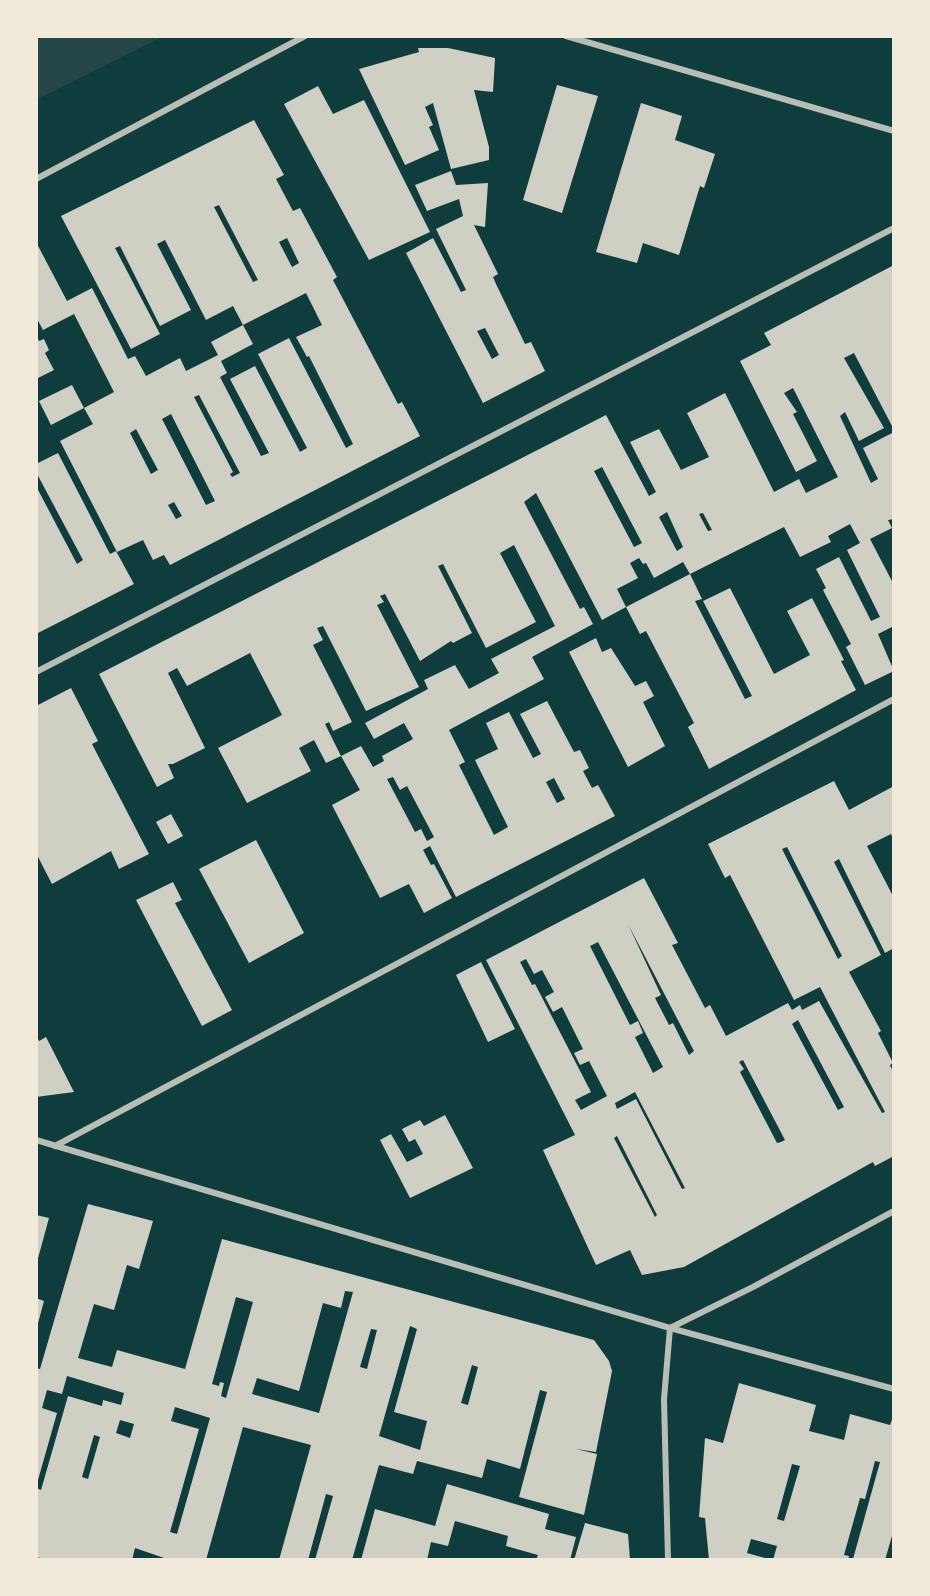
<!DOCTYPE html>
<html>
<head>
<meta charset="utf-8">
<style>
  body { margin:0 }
  #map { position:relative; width:930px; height:1596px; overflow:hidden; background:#0f3d3e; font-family:"PT Serif",serif }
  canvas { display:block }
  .frame { position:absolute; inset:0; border:38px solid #f1e9da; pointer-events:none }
</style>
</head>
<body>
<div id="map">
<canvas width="930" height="1596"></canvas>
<div class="frame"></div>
</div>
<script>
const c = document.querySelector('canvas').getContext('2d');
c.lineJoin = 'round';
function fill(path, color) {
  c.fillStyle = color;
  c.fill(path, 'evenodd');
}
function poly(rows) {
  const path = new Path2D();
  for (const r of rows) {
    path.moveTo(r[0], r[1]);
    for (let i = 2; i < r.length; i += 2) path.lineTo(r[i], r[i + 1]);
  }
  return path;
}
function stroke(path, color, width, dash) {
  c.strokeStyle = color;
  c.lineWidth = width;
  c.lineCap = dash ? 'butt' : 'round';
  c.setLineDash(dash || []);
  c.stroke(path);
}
const green = poly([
  [36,36,164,36,36,100]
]);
const building = poly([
  [418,48,448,48,495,58,493,92,474,90,489,147,489,160,451,169,433,103,425,107,433,125,429,127,439,150,405,165,359,69,419,52],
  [557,85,598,96,562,213,523,200],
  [318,86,333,114,364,100,430,232,369,260,284,104],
  [641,103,682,116,675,140,715,154,704,188,700,186,679,255,643,243,637,263,596,252],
  [254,120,284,175,276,179,293,211,300,208,337,277,333,280,398,404,402,402,420,436,170,565,164,555,153,560,143,540,117,552,60,441,93,424,84,408,51,425,39,401,72,385,84,408,114,392,74,314,43,330,36,317,36,242,67,301,92,288,128,359,135,356,146,376,180,358,186,371,218,355,211,342,243,325,253,344,221,361,227,373,220,377,261,456,269,453,230,379,255,366,300,452,307,448,258,354,289,338,346,448,353,444,309,356,307,357,296,337,322,325,306,293,243,325,233,306,206,320,165,240,157,244,191,310,160,326,120,246,115,248,160,334,131,349,61,216],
  [219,205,258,280,253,282,214,207],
  [287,238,299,263,292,267,279,242],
  [199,395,240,473,232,477,230,474,233,472,194,397],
  [171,414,215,501,206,505,162,419],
  [136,429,158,470,151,474,130,433],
  [174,502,182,516,176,519,168,505],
  [451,171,456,185,488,183,485,227,474,225,498,274,493,277,496,284,525,344,531,342,545,371,483,403,406,253,433,238,461,292,466,290,436,229,463,216,459,199,427,211,415,185],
  [485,328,499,355,492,359,477,331],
  [894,265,894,425,892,426,854,353,844,358,884,428,859,441,845,412,840,416,871,483,878,479,863,448,894,432,894,519,888,520,892,528,870,539,894,585,894,626,878,634,894,671,865,685,846,647,851,644,823,590,826,588,816,569,839,557,871,621,880,617,847,550,860,543,850,524,828,536,831,542,800,557,784,527,690,574,683,562,654,578,646,563,643,564,639,558,630,563,638,578,617,589,626,607,602,620,536,493,524,502,580,609,584,607,593,624,532,657,544,679,449,730,465,762,459,765,494,835,508,827,475,760,498,749,486,723,509,712,533,758,541,754,520,714,547,701,574,752,580,750,589,768,583,771,592,788,598,785,615,816,456,897,430,846,423,850,431,865,434,864,452,898,424,913,409,884,380,898,332,805,360,790,341,756,361,746,373,767,384,761,382,756,413,739,404,723,374,739,365,723,428,689,424,680,455,665,469,689,499,673,491,659,555,626,514,545,500,553,536,622,486,648,443,564,438,566,472,633,453,643,451,641,420,661,385,594,380,596,384,602,377,605,419,687,366,711,323,626,317,628,323,640,313,645,352,722,333,731,329,722,325,724,341,756,326,763,314,740,299,748,311,771,247,803,218,748,282,715,250,653,187,686,177,668,168,673,205,748,173,764,168,764,174,778,157,787,99,674,606,415,649,496,656,492,630,442,659,429,681,470,709,457,687,413,725,393,774,492,799,479,806,493,838,477,793,388,784,393,797,412,793,414,817,461,796,472,740,361,771,345,764,333],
  [602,467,642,543,634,547,594,471],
  [667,512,683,547,677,551,659,517],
  [703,513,712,530,708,531,699,514],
  [393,777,400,790,407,786,434,837,427,841,421,829,415,832,387,779],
  [554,778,565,799,557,803,546,782],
  [36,334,39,341,44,339,49,350,45,353,54,370,36,379],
  [58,453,110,554,116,551,134,584,36,634,36,486,77,564,83,560,36,472,36,464],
  [690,574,702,599,695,601,745,699,752,696,703,601,730,588,774,674,810,655,787,611,812,598,844,660,841,661,856,690,709,769,688,727,694,723,646,631,640,634,626,607],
  [596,638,602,652,611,648,635,686,646,681,654,696,643,702,665,746,628,767,569,652],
  [71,688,98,741,92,744,149,854,119,869,111,851,52,884,36,853,36,706],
  [834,781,849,810,894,786,894,841,891,834,867,846,894,898,894,948,885,953,839,859,834,862,881,955,849,972,881,1031,878,1033,893,1063,890,1065,894,1074,894,1156,875,1166,873,1162,684,1267,642,1275,630,1250,596,1265,543,1150,575,1135,486,960,644,878,678,943,672,945,705,1008,710,1005,726,1036,788,1003,792,1010,800,1005,802,1010,819,1001,882,1113,885,1112,820,987,794,1000,730,875,725,878,708,844],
  [787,847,842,956,838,959,782,849],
  [628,924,694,1051,689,1055,673,1023,669,1025,655,998,661,995],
  [598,942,663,1067,653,1073,635,1037,643,1033,638,1021,630,1025,590,946],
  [526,959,534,974,542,970,554,992,545,997,553,1012,562,1007,583,1049,574,1053,580,1065,589,1061,607,1096,581,1110,575,1100,591,1092,535,984,532,985,520,962],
  [798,1020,844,1107,838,1110,792,1024],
  [743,1060,785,1140,781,1142,777,1143,740,1072,744,1069,739,1062],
  [635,1092,685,1188,682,1189,636,1099,617,1109,615,1103],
  [617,1136,657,1215,655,1217,614,1138],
  [171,814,183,836,168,844,156,822],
  [256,840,304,933,249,963,199,869],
  [173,882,182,900,175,903,232,1010,202,1026,136,900],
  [481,962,515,1029,488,1042,456,975],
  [36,1035,39,1041,46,1037,74,1092,36,1097],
  [445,1115,473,1168,410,1198,380,1140,391,1134,407,1162,423,1154,415,1139,409,1142,402,1129,420,1120,424,1126],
  [88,1204,153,1221,139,1269,127,1265,114,1310,94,1304,78,1358,112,1367,117,1350,185,1369,222,1239,594,1340,609,1361,612,1371,596,1452,576,1449,597,1454,584,1515,519,1497,547,1392,540,1390,520,1469,487,1459,482,1478,417,1461,413,1474,379,1465,352,1560,315,1560,333,1496,326,1494,308,1560,279,1560,311,1445,243,1427,206,1560,170,1560,135,1548,132,1560,48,1560,36,1557,36,1488,41,1490,68,1396,102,1406,103,1400,121,1405,124,1393,67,1376,62,1394,47,1390,42,1408,57,1413,36,1487,36,1368,40,1369],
  [345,1291,353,1292,319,1413,252,1394,257,1378,299,1391,323,1303,341,1308],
  [236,1297,253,1302,226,1398,221,1396,224,1383,220,1382,219,1386,212,1384],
  [410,1326,417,1329,394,1412,427,1421,420,1450,379,1436],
  [371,1329,377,1330,367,1369,360,1367],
  [472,1365,478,1367,468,1405,461,1403],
  [175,1407,210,1418,177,1534,170,1532,199,1429,171,1421],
  [120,1420,134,1424,130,1438,116,1433],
  [94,1435,100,1437,88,1479,82,1477],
  [36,1215,49,1218,37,1262,36,1262],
  [36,1298,44,1301,37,1327,36,1326],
  [739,1383,816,1405,809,1431,844,1440,850,1414,890,1425,894,1414,894,1529,885,1560,853,1559,880,1462,875,1461,865,1499,860,1498,844,1555,849,1556,848,1560,773,1560,777,1546,751,1539,747,1553,772,1560,709,1560,705,1518,699,1517,705,1438,723,1443],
  [792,1464,800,1466,784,1521,777,1519],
  [447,1484,549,1514,545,1529,576,1537,570,1560,536,1560,538,1555,506,1546,508,1536,455,1521,448,1546,431,1542,427,1560,361,1560,375,1509,435,1526],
  [585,1523,628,1534,630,1560,574,1560]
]);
const minor = poly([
  [566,36,894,131],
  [36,179,305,36],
  [36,672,894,228],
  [36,1140,670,1328,894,1389],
  [55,1146,894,699],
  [668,1560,664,1399,670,1328,753,1287,894,1211]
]);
fill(green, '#244646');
fill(building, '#cfcfc3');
stroke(minor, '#b8beb3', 6);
</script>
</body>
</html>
